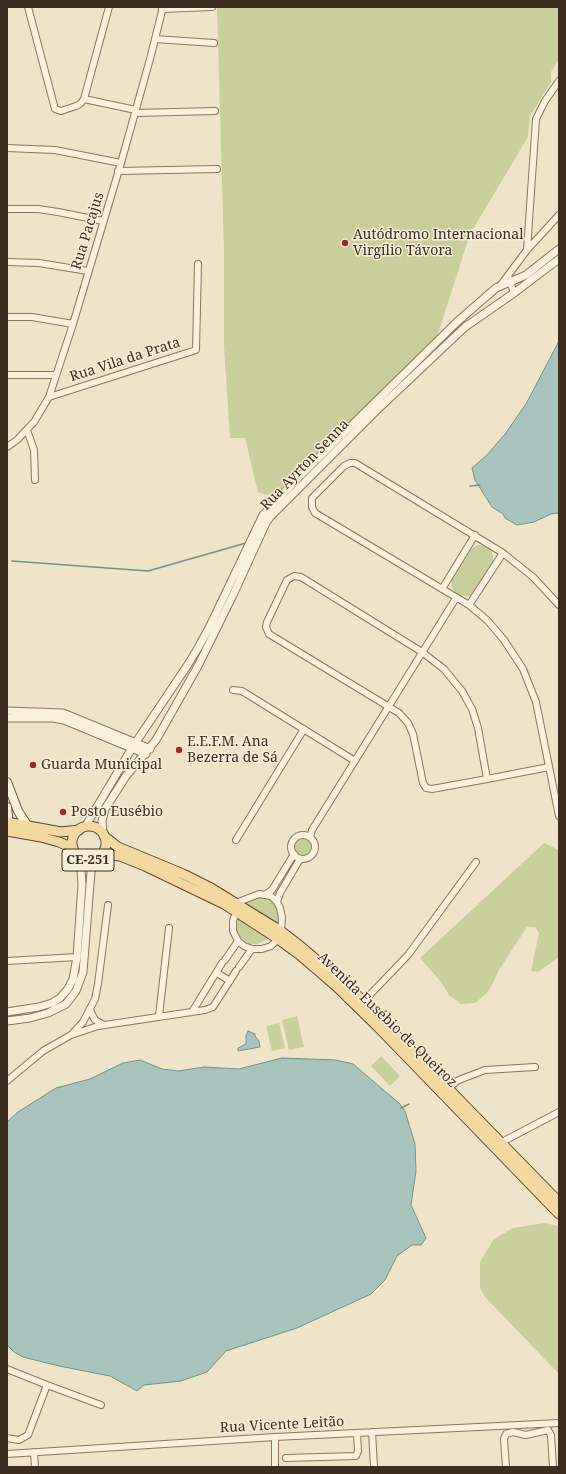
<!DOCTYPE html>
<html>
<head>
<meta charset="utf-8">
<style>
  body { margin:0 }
  #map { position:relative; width:566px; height:1474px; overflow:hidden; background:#f0e4c8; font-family:"Noto Serif",serif }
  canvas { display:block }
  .frame { position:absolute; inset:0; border:8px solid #3d2e20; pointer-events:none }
</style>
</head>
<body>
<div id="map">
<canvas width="566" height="1474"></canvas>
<div class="frame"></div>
</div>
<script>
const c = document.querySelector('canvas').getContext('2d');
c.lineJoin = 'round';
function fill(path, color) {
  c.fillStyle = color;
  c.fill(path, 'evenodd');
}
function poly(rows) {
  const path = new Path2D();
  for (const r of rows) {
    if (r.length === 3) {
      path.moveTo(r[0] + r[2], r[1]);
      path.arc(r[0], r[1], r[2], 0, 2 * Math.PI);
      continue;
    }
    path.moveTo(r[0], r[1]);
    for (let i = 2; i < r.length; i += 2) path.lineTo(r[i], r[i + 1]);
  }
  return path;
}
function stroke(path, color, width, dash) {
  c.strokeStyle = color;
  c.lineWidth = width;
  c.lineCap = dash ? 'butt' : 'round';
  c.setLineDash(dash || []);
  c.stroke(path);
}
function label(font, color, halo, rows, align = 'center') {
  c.font = font + ' "Noto Serif",serif';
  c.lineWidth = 3;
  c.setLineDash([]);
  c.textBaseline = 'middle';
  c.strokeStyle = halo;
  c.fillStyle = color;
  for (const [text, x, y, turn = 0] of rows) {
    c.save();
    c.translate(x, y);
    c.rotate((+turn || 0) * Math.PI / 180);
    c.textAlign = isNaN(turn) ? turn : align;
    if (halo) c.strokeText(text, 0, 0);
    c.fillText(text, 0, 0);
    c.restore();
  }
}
const green = poly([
  [217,7,559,7,559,59,551,72,551,82,530,116,528,137,470,234,437,337,277,494,266,495,258,492,245,438,230,438,224,347,224,253],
  [478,545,486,546,491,550,493,556,493,562,474,594,469,596,460,596,453,590,451,581,470,549],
  [302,847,9],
  [544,843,559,850,559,957,538,972,531,971,539,933,535,927,527,927,499,970,492,985,487,993,475,1003,461,1004,449,995,441,982,420,958],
  [257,896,269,898,277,906,279,918,278,922,276,923,247,904,247,901],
  [239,918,268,937,268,939,258,944,250,944,243,941,236,931,236,923,237,919],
  [297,1016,304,1047,289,1050,282,1020],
  [279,1023,285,1048,272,1051,266,1026],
  [381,1056,400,1076,390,1086,371,1066],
  [544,1223,559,1226,559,1374,485,1297,480,1288,480,1262,494,1239,513,1228]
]);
const water = poly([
  [559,341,559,513,551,514,534,522,517,525,505,518,503,514,492,507,475,480,472,468,487,455,505,434,526,404,559,341],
  [248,1031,255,1034,255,1036,259,1041,260,1047,238,1051,238,1048,246,1044,246,1036,248,1031],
  [282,1058,336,1060,353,1064,400,1104,405,1111,415,1144,416,1171,411,1205,426,1238,421,1245,412,1245,397,1256,385,1280,371,1294,297,1328,226,1351,207,1372,181,1381,144,1385,137,1391,110,1376,59,1366,23,1357,14,1352,7,1345,7,1122,18,1112,56,1088,90,1079,123,1063,140,1060,162,1069,178,1071,204,1067,239,1069,282,1058]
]);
const stream = poly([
  [470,486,480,485],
  [12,561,148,571,246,543],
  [401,1108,409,1104]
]);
const minor = poly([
  [28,7,55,109,61,111,76,106,80,104,84,99],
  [109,7,84,99,136,110],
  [162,9,212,7],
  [155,39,214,43],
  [135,113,215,111],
  [7,148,55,150,121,163],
  [118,171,217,169],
  [7,209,38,209,58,212,103,221],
  [527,250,536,119,545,101,559,81],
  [7,262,39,263,88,271],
  [509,278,514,293],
  [500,286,527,250,559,215],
  [7,317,32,317,73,324],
  [7,375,56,375],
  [49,397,196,350,198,264],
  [27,430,34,450,35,480],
  [7,447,17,440,34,422,49,397,73,324,121,163,150,59,163,7],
  [442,589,475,535],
  [469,605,503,553],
  [233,690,242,691,355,761],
  [487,779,478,728,472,709,462,691,444,669,422,652,301,577,294,576,287,580,267,622,266,627,269,634,399,713,408,723,413,734,423,783,426,788,432,789,487,779,549,767],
  [559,816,536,702,523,669,504,640,488,621,469,605,315,513,312,507,312,498,344,466,350,463,355,463,503,553,533,577,559,605],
  [303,847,12],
  [310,837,312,830,456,598],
  [236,840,304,729],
  [266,894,272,890,294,854],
  [277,902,280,893,300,859],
  [236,903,259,894,271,896,277,902,280,908,282,918,281,931],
  [236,912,233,921,233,931,238,941,244,946,252,949,262,949,271,946,278,939],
  [225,960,238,941],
  [7,961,77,957],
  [239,967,252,949],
  [217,973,230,981],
  [363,1002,408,955,476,862],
  [90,1010,95,1020,104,1025],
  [192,1012,222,963],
  [159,1016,169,928],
  [72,1034,83,1022,95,999,98,984,108,905],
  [7,1081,43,1051,71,1035,98,1026,205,1010,213,1007,236,971],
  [448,1089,457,1081,464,1078,485,1070,535,1067],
  [499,1145,502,1142,559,1112],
  [7,1369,47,1385,101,1405],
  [372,1432,374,1467],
  [275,1437,275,1467],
  [7,1438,19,1440,28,1435,47,1385],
  [34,1452,35,1467],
  [7,1454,275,1437,559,1423],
  [286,1458,356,1456,358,1451,357,1433],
  [506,1467,504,1439,506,1434,513,1432,526,1435,548,1430,551,1435,553,1467]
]);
const tertiary = poly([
  [7,711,63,713,136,743,150,749],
  [7,718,53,718,64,720,146,754],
  [85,827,132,748,187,666,198,648,210,626,263,515,299,477,458,321,496,288,526,275,559,249],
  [103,833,102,821,105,809,126,776,156,740,198,666,233,595,266,523,270,517,376,411,465,327,514,293,559,259],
  [7,1012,39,1007,52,1003,60,998,68,989,73,979,77,957,82,885,81,869,77,856],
  [7,1021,30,1018,48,1013,66,1004,76,991,83,972,91,872,95,859]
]);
const secondary = poly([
  [7,782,18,811,27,825],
  [7,807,8,816,7,821]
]);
const primary = poly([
  [7,822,61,832,79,830],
  [89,843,17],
  [7,831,41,837,59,842,73,848],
  [104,836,118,847,183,874,211,888,281,931,299,945,355,993,559,1202],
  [103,854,120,856,145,866,224,904,278,939,300,955,336,986,377,1026,559,1214]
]);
const markers = [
  [345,243,4,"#9e2a2b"],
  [179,750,4,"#9e2a2b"],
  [33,765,4,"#9e2a2b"],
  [63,812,4,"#9e2a2b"]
];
const shields = [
  [88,860,52]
];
const shieldNames = [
  ["CE-251",88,860]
];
const streetNames = [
  ["Rua Pacajus",88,231,-73],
  ["Rua Vila da Prata",125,360,-18],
  ["Rua Ayrton Senna",305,465,-46],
  ["Avenida Eusébio de Queiroz",387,1020,44],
  ["Rua Vicente Leitão",282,1425,-3]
];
const poiNames = [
  ["Autódromo Internacional",353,235],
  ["Virgílio Távora",353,251],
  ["E.E.F.M. Ana",187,742],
  ["Bezerra de Sá",187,758],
  ["Guarda Municipal",41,765],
  ["Posto Eusébio",71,812]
];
fill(green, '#c9cf9b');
fill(water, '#a9c4bc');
stroke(water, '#6f938a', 1);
stroke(stream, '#6f938a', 1.5);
stroke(minor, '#8d765c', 8);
stroke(tertiary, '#8d765c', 9);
stroke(secondary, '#6f573f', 10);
stroke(primary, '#5b4430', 11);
stroke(minor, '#faf1dc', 6);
stroke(tertiary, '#faf1dc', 7);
stroke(secondary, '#faf1dc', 8);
stroke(primary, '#f3d9a0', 9);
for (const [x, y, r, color] of markers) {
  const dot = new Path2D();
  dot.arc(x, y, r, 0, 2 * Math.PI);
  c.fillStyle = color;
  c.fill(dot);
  stroke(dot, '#f7eed8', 1.5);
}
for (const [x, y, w] of shields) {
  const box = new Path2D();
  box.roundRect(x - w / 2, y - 11, w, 22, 3);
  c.fillStyle = '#f7eed8';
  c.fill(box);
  stroke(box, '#3d2e20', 1);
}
label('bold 13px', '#3d2e20', null, shieldNames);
label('14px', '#3d2e20', '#f7eed8', streetNames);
label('14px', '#3d2e20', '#f7eed8', poiNames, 'left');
</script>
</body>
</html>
